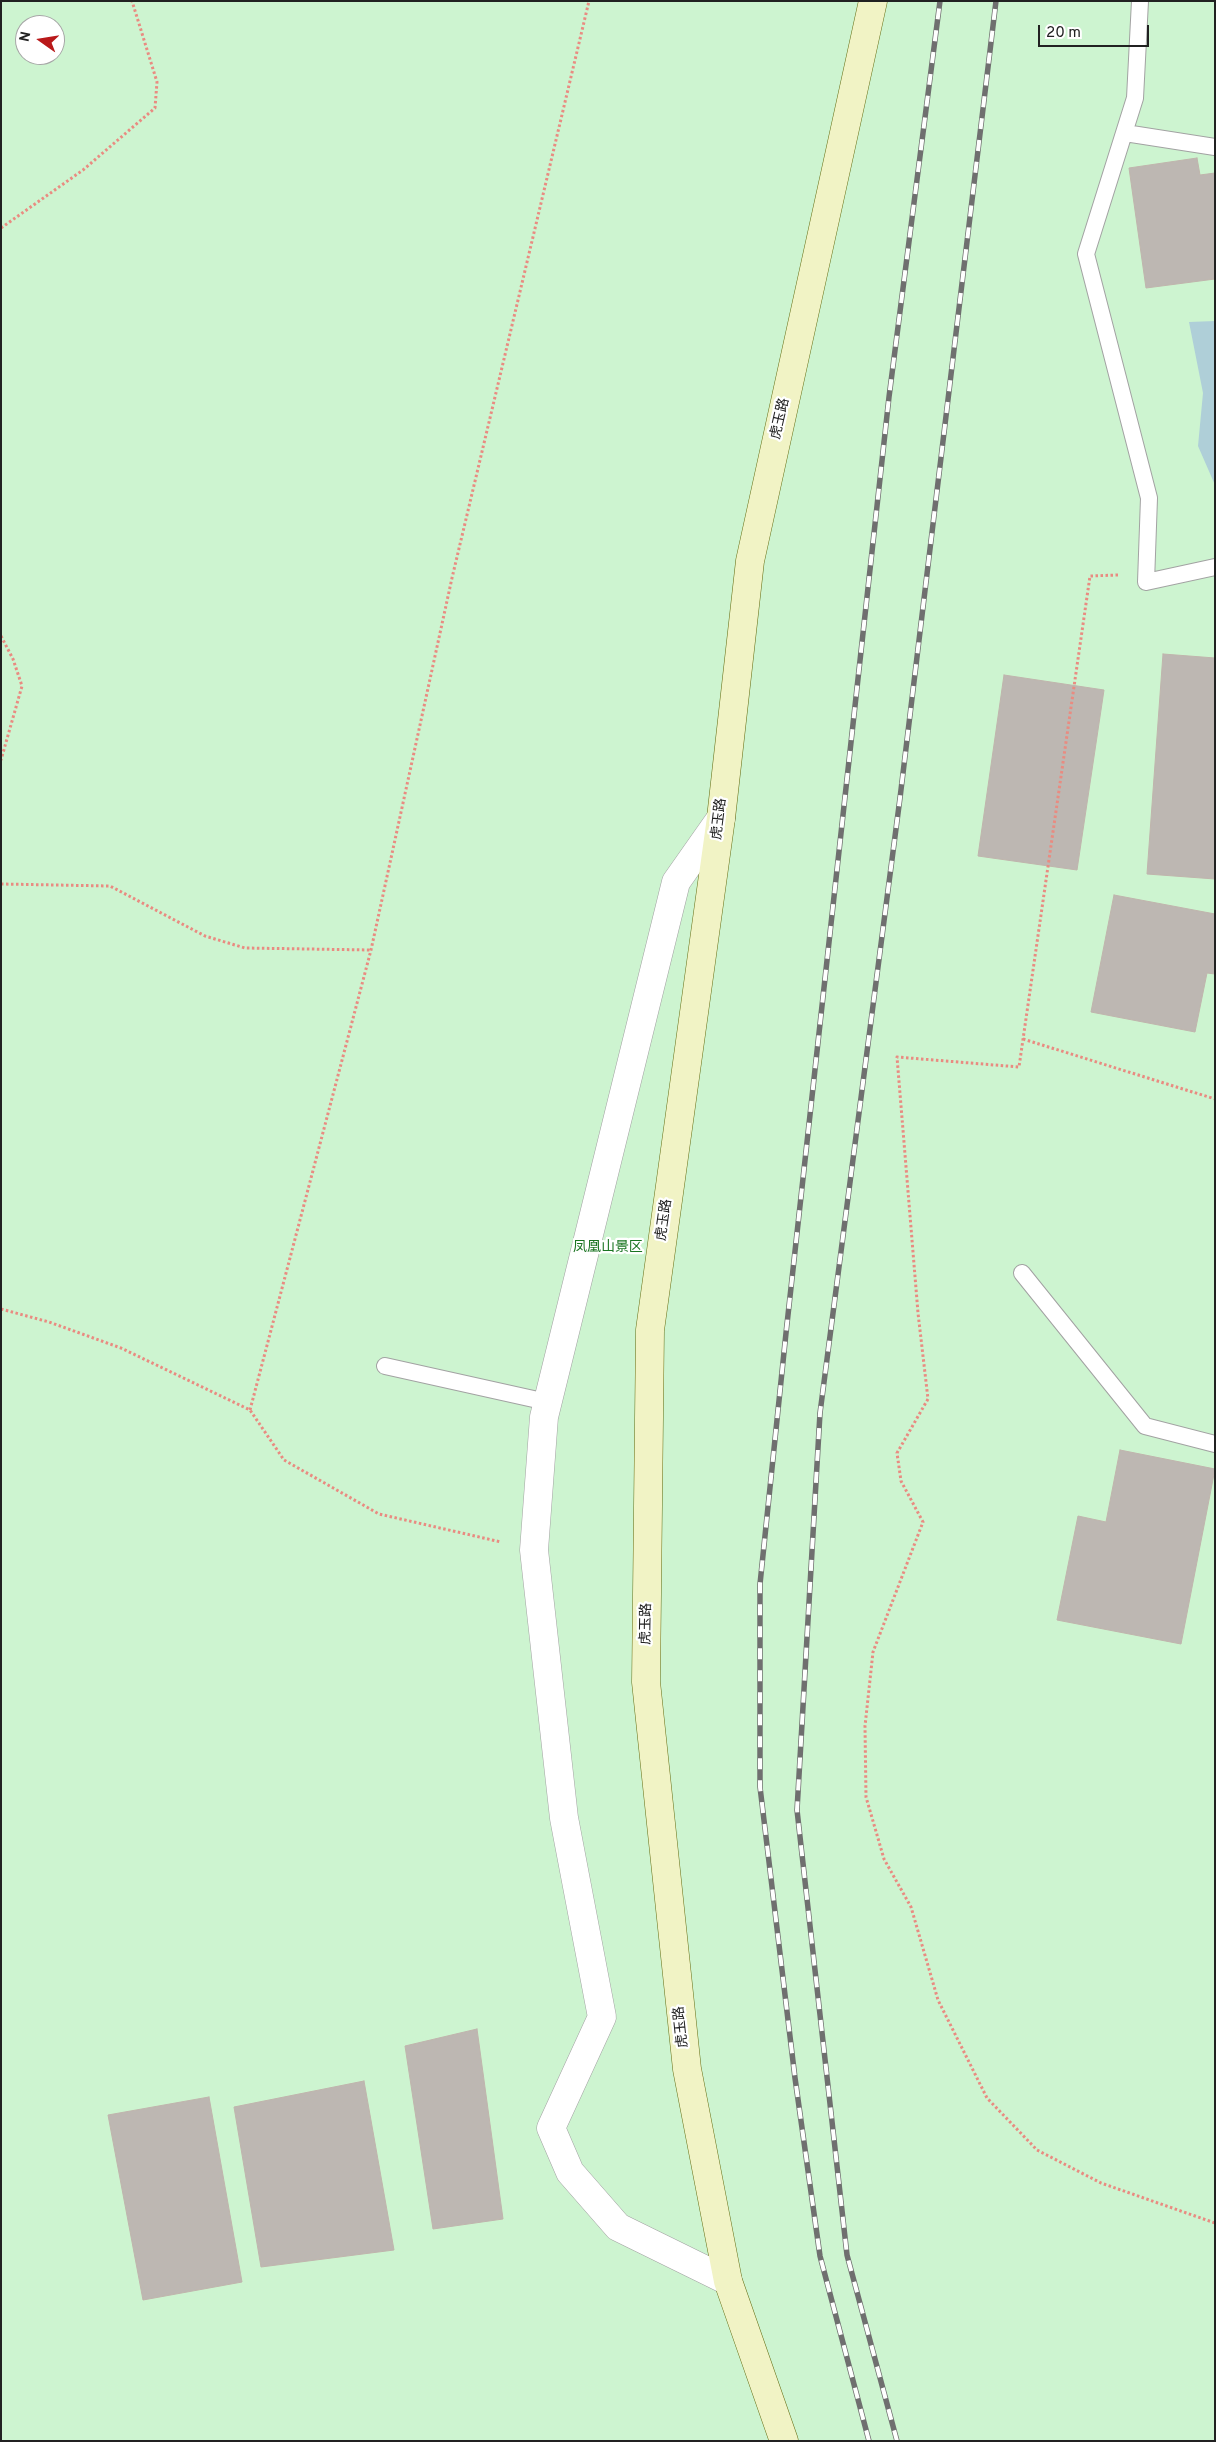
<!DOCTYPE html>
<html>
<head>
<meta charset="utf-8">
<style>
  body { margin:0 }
  #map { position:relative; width:1216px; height:2442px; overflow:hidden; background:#f0eee9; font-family:Overpass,sans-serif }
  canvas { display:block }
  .frame { position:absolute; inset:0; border:2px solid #212121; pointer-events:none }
  .north { position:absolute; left:15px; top:15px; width:50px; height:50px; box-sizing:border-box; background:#fff; border:1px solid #a6a6a6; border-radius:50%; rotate:283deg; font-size:14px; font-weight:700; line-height:20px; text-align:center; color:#212121 }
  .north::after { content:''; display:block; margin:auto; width:18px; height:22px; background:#b9191a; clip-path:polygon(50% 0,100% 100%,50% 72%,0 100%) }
  .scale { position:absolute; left:1038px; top:25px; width:111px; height:22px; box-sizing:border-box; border:2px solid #212121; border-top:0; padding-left:6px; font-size:15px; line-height:18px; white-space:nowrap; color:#212121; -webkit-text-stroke:4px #fff; paint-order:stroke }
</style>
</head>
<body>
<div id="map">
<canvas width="1216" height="2442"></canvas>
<div class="frame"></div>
<div class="north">N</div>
<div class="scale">20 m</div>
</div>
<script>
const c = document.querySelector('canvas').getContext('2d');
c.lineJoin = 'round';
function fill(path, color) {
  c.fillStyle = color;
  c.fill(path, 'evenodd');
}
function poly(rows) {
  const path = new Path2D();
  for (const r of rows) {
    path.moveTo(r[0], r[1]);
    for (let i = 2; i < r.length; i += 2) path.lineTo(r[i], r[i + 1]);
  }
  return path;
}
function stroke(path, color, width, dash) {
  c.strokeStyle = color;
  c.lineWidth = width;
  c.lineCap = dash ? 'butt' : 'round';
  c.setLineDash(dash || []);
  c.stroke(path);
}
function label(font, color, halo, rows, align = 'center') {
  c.font = font + ' Overpass,"Noto Sans SC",sans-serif';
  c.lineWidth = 4.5;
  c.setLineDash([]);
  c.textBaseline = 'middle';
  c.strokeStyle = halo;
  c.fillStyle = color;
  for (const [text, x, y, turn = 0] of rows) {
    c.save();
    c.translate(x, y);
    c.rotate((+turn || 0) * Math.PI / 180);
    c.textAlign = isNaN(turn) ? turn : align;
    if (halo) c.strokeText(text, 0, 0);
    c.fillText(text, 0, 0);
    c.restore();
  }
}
const park = poly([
  [1,1,1215,1,1215,2441,1,2441],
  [25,25,55,25,55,55,25,55]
]);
const water = poly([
  [1215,321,1215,485,1198,446,1203,393,1189,322]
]);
const building = poly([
  [1197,158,1200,175,1215,173,1215,279,1146,288,1129,168,1197,158],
  [1163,654,1215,658,1215,879,1147,874,1163,654],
  [1004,675,1104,690,1077,870,978,856,1004,675],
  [1114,895,1215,914,1215,974,1207,973,1195,1032,1091,1012,1114,895],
  [1120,1450,1215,1469,1181,1644,1057,1620,1078,1516,1106,1522,1120,1450],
  [477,2029,503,2219,433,2229,405,2046,477,2029],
  [364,2081,394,2250,261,2267,234,2107,364,2081],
  [209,2097,242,2282,143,2300,108,2115,209,2097]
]);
const path = poly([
  [1,228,83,170,155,108,157,82,132,1],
  [1118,575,1090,576,1019,1067,897,1057,918,1313,928,1399,897,1453,901,1481,923,1522,873,1652,865,1726,866,1797,884,1859,911,1907,938,2000,987,2098,1037,2150,1101,2183,1215,2223],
  [1,636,13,659,22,686,1,760],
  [1,884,110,886,205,936,245,948,371,950],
  [1023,1039,1215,1099],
  [1,1309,49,1322,121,1348,250,1410,284,1460,379,1514,501,1542],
  [250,1410,371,950,452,578,589,1]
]);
const lane = poly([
  [1140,1,1135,98,1086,254,1149,498,1146,582,1215,567],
  [1125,133,1215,147],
  [1022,1273,1145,1426,1215,1444],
  [385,1366,547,1402]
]);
const street = poly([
  [721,818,676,882,544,1417,534,1550,564,1818,602,2017,551,2128,570,2172,618,2227,728,2281]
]);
const secondary = poly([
  [784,2441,728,2281,687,2069,646,1682,650,1330,721,818,750,561,873,1]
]);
const rail = poly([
  [869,2441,820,2256,795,2078,760,1787,760,1584,786,1333,889,397,940,1],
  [897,2441,847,2255,797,1810,820,1413,900,798,996,1]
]);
const streetNames = [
  ["虎玉路",781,419,-77],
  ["虎玉路",720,819,-83],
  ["虎玉路",665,1220,-82],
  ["虎玉路",647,1624,-89],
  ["虎玉路",682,2027,-96]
];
const parkNames = [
  ["凤凰山景区",608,1248]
];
fill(park, '#cdf4d0');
fill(water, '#afcfd8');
fill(building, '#bdb7b2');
stroke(building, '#c0b5ad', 1);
stroke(lane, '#a2a2a2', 18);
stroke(street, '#a2a2a2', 29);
stroke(secondary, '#646d13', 29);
stroke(path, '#e98b81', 3, [2.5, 2.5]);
stroke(lane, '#fff', 16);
stroke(street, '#fff', 28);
stroke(secondary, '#f1f3c5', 28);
stroke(rail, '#6f6f6f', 5.5);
stroke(rail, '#fff', 4, [11]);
label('14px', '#212121', '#fff', streetNames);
label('14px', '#1a7421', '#fff', parkNames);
</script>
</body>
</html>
